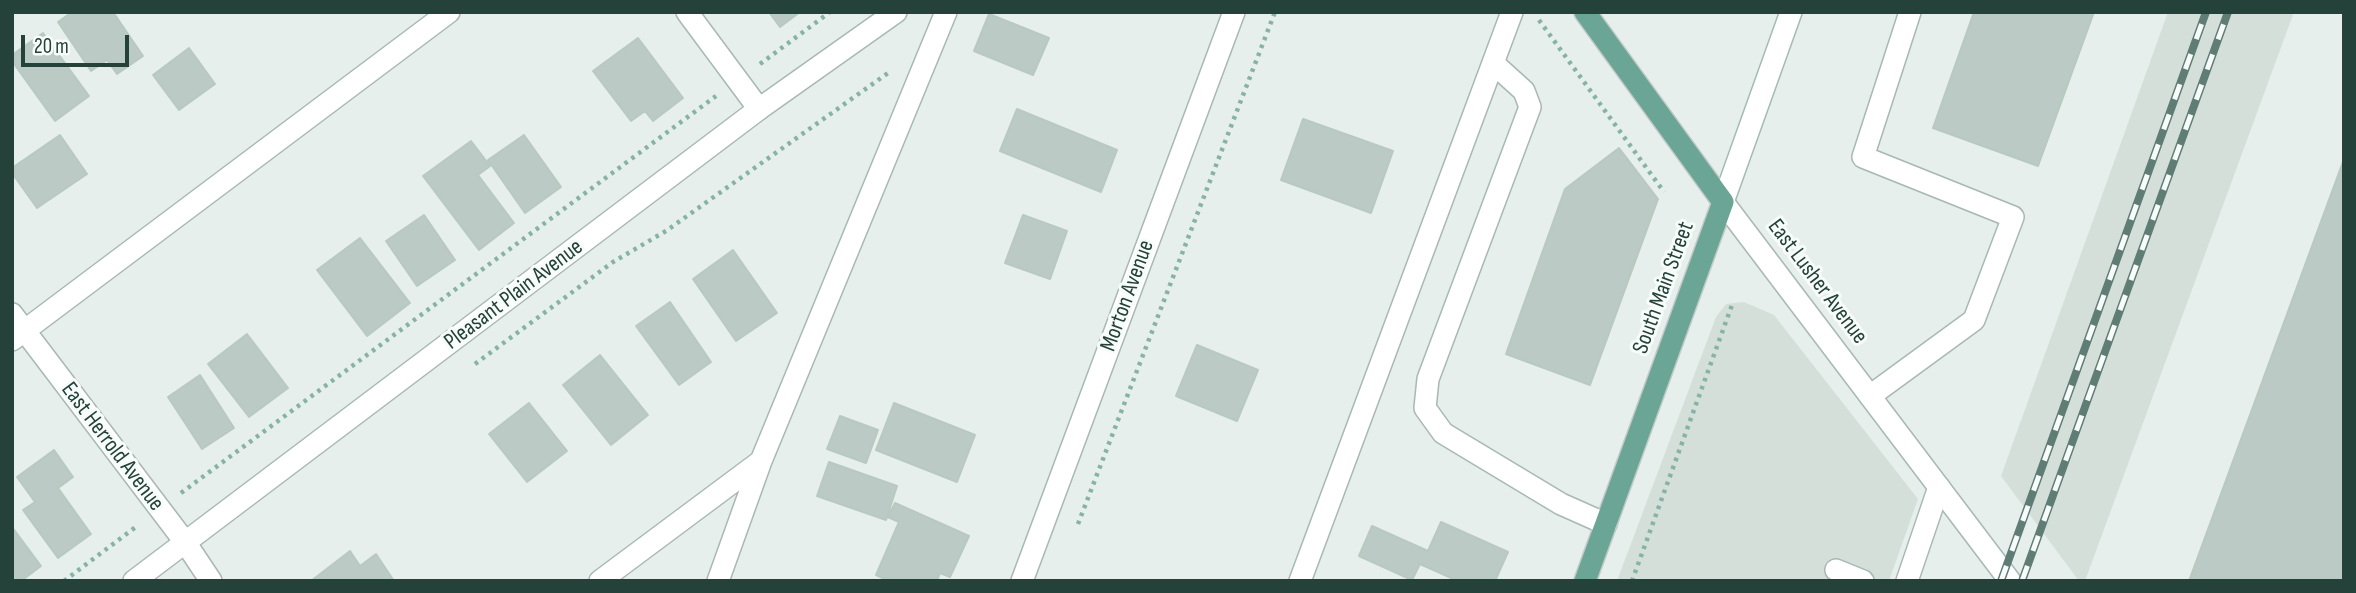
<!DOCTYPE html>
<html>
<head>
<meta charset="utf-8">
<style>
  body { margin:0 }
  #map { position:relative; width:2356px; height:593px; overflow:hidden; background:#e6efeb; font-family:"Sofia Sans Condensed",sans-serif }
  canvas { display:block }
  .frame { position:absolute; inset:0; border:14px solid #24423a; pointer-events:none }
  .scale { position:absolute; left:21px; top:35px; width:108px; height:32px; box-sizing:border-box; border:4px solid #24423a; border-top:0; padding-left:9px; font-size:21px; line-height:24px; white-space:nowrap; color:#24423a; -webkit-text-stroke:5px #f7fbf9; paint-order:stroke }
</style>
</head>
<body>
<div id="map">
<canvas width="2356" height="593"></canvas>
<div class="frame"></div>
<div class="scale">20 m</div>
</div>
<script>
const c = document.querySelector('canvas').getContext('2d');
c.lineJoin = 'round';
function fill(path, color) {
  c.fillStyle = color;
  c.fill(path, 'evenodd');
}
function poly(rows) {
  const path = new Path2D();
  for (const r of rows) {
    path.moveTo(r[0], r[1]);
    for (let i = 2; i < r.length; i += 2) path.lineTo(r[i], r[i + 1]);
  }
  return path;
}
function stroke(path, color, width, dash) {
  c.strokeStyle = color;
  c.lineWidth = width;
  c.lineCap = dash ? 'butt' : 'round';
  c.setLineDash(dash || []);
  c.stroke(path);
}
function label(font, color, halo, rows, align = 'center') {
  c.font = font + ' "Sofia Sans Condensed",sans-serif';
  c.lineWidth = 6;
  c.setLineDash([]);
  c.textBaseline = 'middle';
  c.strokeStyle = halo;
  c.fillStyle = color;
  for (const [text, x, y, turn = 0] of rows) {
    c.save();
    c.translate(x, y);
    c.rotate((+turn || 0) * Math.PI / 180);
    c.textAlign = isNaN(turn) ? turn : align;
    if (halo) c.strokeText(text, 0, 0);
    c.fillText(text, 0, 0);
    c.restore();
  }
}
const built = poly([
  [2168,12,2294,12,2085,581,2079,581,2001,476],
  [1744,302,1774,315,1918,499,1889,581,1617,581,1716,317,1726,304]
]);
const building = poly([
  [72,12,113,12,143,56,117,74,107,60,91,71,58,22,72,12],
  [769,12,800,12,780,27,769,12],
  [1974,12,2094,12,2038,166,1933,128,1974,12],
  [989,14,1049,38,1033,75,974,51,989,14],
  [43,33,89,96,55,121,12,61,12,55,43,33],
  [638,38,683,98,653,121,645,111,631,121,593,71,638,38],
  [189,48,215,84,179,110,153,75,189,48],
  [1017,109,1117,150,1101,192,1000,151,1017,109],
  [1303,119,1393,151,1371,213,1281,180,1303,119],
  [60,135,87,174,37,208,12,173,12,168,60,135],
  [524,135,561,187,525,213,488,160,524,135],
  [471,141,490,166,478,175,514,223,479,250,423,176,471,141],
  [1619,148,1658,199,1590,385,1506,354,1565,189,1619,148],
  [2344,159,2344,581,2189,581,2344,159],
  [424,215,455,260,417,286,386,241,424,215],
  [1023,215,1067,231,1050,279,1005,263,1023,215],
  [360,238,410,303,367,336,317,270,360,238],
  [733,250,777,313,736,341,693,279,733,250],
  [670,302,711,362,679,385,636,326,670,302],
  [247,334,288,388,249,417,208,364,247,334],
  [1197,345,1258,370,1237,421,1176,396,1197,345],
  [600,355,648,415,611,445,563,385,600,355],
  [200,375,234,428,202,449,168,397,200,375],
  [529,403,567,451,527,482,489,434,529,403],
  [894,403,975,435,957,482,876,450,894,403],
  [840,416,878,430,866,463,827,449,840,416],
  [54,450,73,477,58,488,91,534,58,558,23,510,35,502,17,477,54,450],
  [829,462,897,486,886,520,817,496,829,462],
  [895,503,969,536,950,577,940,573,937,581,889,581,876,575,899,522,888,517,895,503],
  [1441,522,1508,552,1495,581,1458,581,1420,564,1412,580,1359,556,1372,526,1428,551,1441,522],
  [12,527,41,566,21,581,12,581,12,527],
  [350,551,360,566,376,554,394,581,311,581,350,551]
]);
const path = poly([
  [1539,20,1664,192],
  [760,64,830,12],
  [475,364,613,262,666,231,888,73],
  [181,493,716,96],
  [1078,524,1275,12],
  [64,581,137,526],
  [1632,581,1732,305]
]);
const service = poly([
  [1493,63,1524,91,1530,107,1428,379,1425,408,1443,433,1561,504,1606,524],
  [12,340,449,12],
  [1870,396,1974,320,2013,217,1863,157,1910,12],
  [1836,570,1863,581],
  [600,581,761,461],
  [718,581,761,461,946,12],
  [1300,581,1512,12],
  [1907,581,1939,487]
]);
const minor = poly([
  [687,12,759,109],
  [12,314,185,542,211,581],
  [1022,581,1234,12]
]);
const tertiary = poly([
  [1723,202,2010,581],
  [134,581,759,109,896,12]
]);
const secondary = poly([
  [1723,202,1791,12]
]);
const primary = poly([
  [1585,12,1723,202,1585,581]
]);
const rail = poly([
  [2001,581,2206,12],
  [2022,581,2228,12]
]);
const streetNames = [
  ["East Lusher Avenue",1817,282,53],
  ["South Main Street",1664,288,-70],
  ["Pleasant Plain Avenue",514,295,-37],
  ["Morton Avenue",1128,296,-70],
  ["East Herrold Avenue",112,447,53]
];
fill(built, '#d4dfda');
fill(building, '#bbcac4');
stroke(building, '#b8c9c2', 2);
stroke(service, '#a8b8b2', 24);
stroke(minor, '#a8b8b2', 24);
stroke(tertiary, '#a8b8b2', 24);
stroke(secondary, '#a4bbb3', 24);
stroke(primary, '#c2cac8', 24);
stroke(path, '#86b3a5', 4.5, [3.5, 5]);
stroke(service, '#fff', 21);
stroke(minor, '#fff', 21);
stroke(tertiary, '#fff', 21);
stroke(secondary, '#fff', 21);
stroke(primary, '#6aa596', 21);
stroke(rail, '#5f7d75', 8);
stroke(rail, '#f7fbf9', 5, [16]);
label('23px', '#24423a', '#f7fbf9', streetNames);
</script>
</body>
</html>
